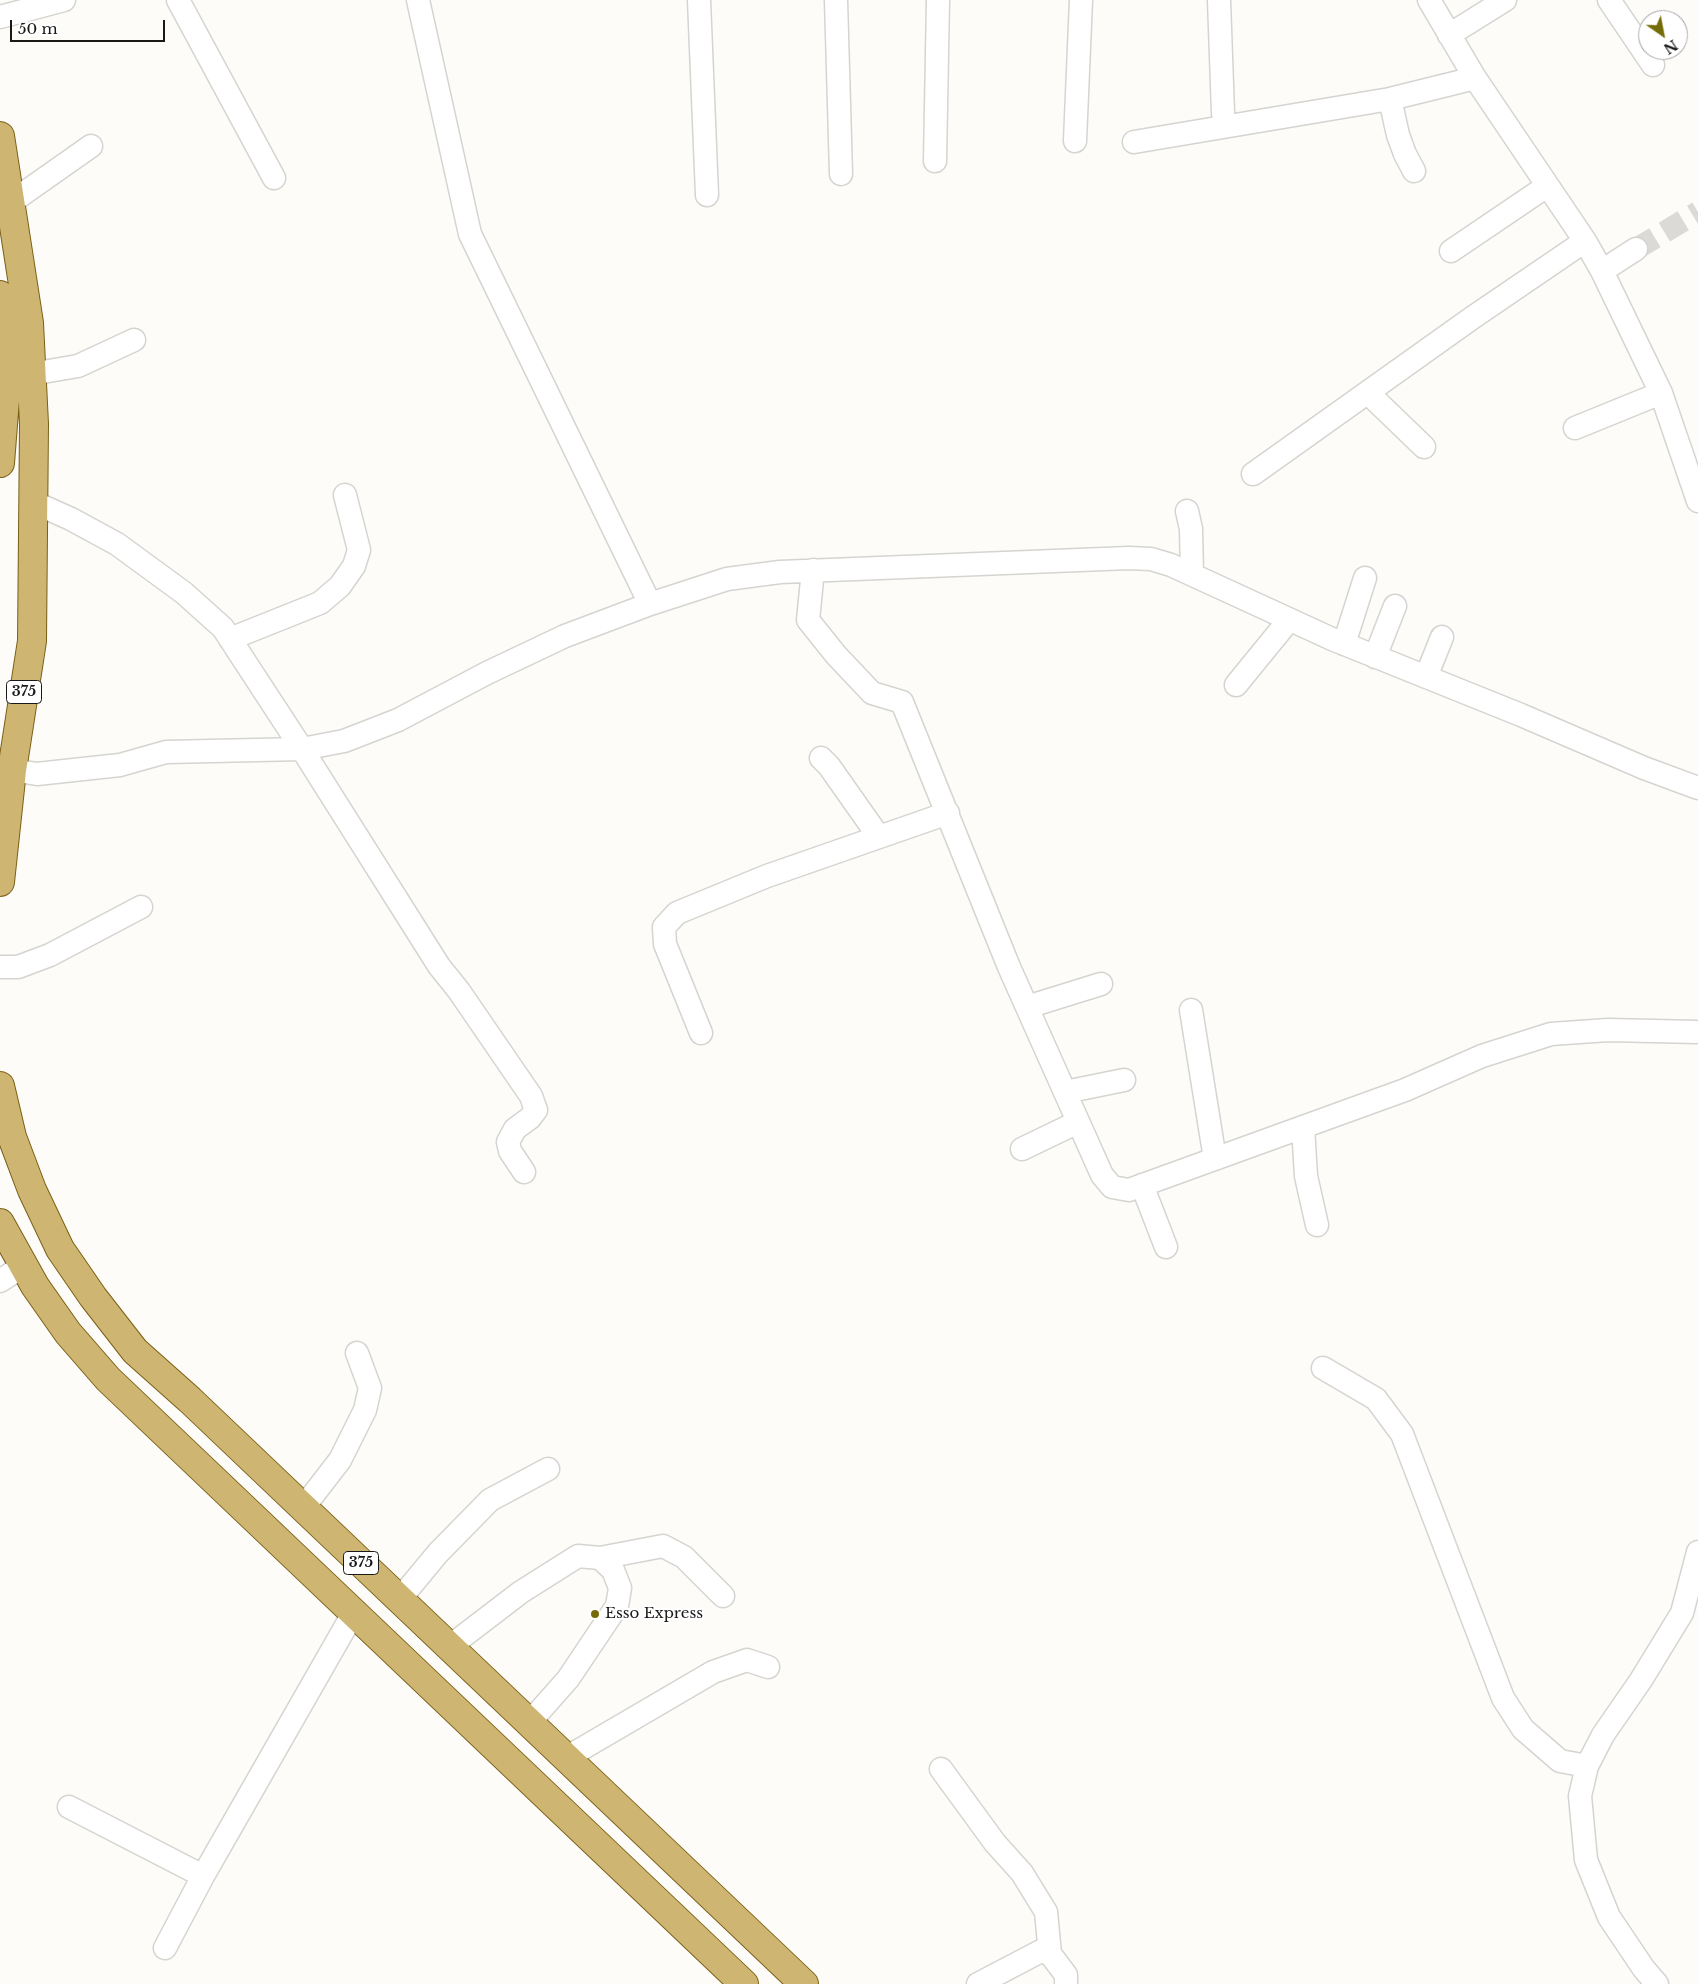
<!DOCTYPE html>
<html>
<head>
<meta charset="utf-8">
<style>
  body { margin:0 }
  #map { position:relative; width:1698px; height:1984px; overflow:hidden; background:#fdfcf8; font-family:"Libre Baskerville",serif }
  canvas { display:block }
  .north { position:absolute; left:1638px; top:10px; width:50px; height:50px; box-sizing:border-box; background:#fff; border:1px solid #a3a3a3; border-radius:50%; rotate:147deg; font-size:14px; font-weight:700; line-height:20px; text-align:center; color:#191918 }
  .north::after { content:''; display:block; margin:auto; width:18px; height:22px; background:#756c08; clip-path:polygon(50% 0,100% 100%,50% 72%,0 100%) }
  .scale { position:absolute; left:10px; top:20px; width:155px; height:22px; box-sizing:border-box; border:2px solid #191918; border-top:0; padding-left:6px; font-size:15px; line-height:18px; white-space:nowrap; color:#191918; -webkit-text-stroke:4px #fff; paint-order:stroke }
</style>
</head>
<body>
<div id="map">
<canvas width="1698" height="1984"></canvas>
<div class="north">N</div>
<div class="scale">50 m</div>
</div>
<script>
const c = document.querySelector('canvas').getContext('2d');
c.lineJoin = 'round';
function poly(rows) {
  const path = new Path2D();
  for (const r of rows) {
    path.moveTo(r[0], r[1]);
    for (let i = 2; i < r.length; i += 2) path.lineTo(r[i], r[i + 1]);
  }
  return path;
}
function stroke(path, color, width, dash) {
  c.strokeStyle = color;
  c.lineWidth = width;
  c.lineCap = dash ? 'butt' : 'round';
  c.setLineDash(dash || []);
  c.stroke(path);
}
function label(font, color, halo, rows, align = 'center') {
  c.font = font + ' "Libre Baskerville",serif';
  c.lineWidth = 4;
  c.setLineDash([]);
  c.textBaseline = 'middle';
  c.strokeStyle = halo;
  c.fillStyle = color;
  for (const [text, x, y, turn = 0] of rows) {
    c.save();
    c.translate(x, y);
    c.rotate((+turn || 0) * Math.PI / 180);
    c.textAlign = isNaN(turn) ? turn : align;
    if (halo) c.strokeText(text, 0, 0);
    c.fillText(text, 0, 0);
    c.restore();
  }
}
const minorTunnel = poly([
  [1636,249,1698,212]
]);
const minor = poly([
  [178,0,274,178],
  [418,0,470,234,650,604],
  [699,0,707,195],
  [836,0,841,174],
  [1219,0,1223,113],
  [1429,0,1475,78,1585,241,1602,271,1661,393,1698,501],
  [1609,0,1653,65],
  [0,17,64,0],
  [1449,35,1505,0],
  [1390,99,1398,135,1405,154,1414,171],
  [1075,141,1081,0],
  [1134,142,1390,99,1475,78],
  [935,161,938,0],
  [10,203,91,146],
  [1451,251,1547,186],
  [1602,271,1636,249],
  [31,374,78,366,134,340],
  [1368,393,1424,447],
  [1575,428,1661,393],
  [1253,474,1472,318,1585,241],
  [33,502,71,519,117,544,184,593,223,628,302,749,439,966,459,991,531,1096,536,1110,530,1118,515,1129,508,1142,510,1151,524,1172],
  [1187,511,1191,529,1192,574],
  [813,570,808,620,836,655,872,693,902,702,1009,967,1102,1175,1112,1187,1129,1190,1405,1090,1482,1056,1551,1034,1608,1030,1698,1032],
  [230,639,320,603,340,586,354,566,359,550,345,495],
  [1344,644,1365,578],
  [1375,657,1395,606],
  [1426,677,1442,637],
  [1236,685,1289,620],
  [821,758,829,766,879,837],
  [12,770,37,774,120,765,166,752,302,749,344,741,398,720,487,673,565,636,650,604,727,579,780,572,1129,558,1151,559,1171,565,1332,639,1521,715,1644,768,1698,788],
  [0,967,18,967,50,955,141,907],
  [1027,1007,1101,984],
  [1191,1010,1215,1159],
  [701,1033,665,944,664,927,677,913,767,876,948,813],
  [1065,1092,1124,1080],
  [1303,1127,1306,1176,1317,1225],
  [1022,1149,1078,1122],
  [1142,1185,1166,1247],
  [0,1281,23,1266],
  [1323,1368,1376,1399,1402,1434,1503,1698,1523,1729,1560,1761,1587,1766],
  [303,1508,340,1460,365,1410,370,1388,357,1353],
  [600,1558,663,1546,684,1557,723,1596],
  [399,1600,438,1553,490,1500,548,1469],
  [449,1647,521,1592,578,1556,600,1558,613,1570,620,1588,617,1606,568,1679,529,1723],
  [566,1758,713,1672,747,1660,768,1667],
  [941,1769,995,1843,1022,1873,1046,1912,1050,1954],
  [69,1807,203,1876],
  [165,1948,203,1876,354,1612],
  [978,1984,1041,1951,1050,1954,1057,1963,1066,1975,1066,1984],
  [1657,1984,1644,1969,1609,1917,1586,1860,1580,1796,1587,1766,1603,1735,1641,1680,1682,1613,1698,1552]
]);
const major = poly([
  [0,136,29,323,34,424,32,641,12,770,0,882],
  [0,295,5,399,0,463],
  [0,1086,12,1137,32,1190,60,1249,93,1297,135,1351,190,1400,804,1984],
  [0,1223,35,1286,68,1333,108,1379,744,1984]
]);
const markers = [
  [595,1614,5,"#756c08"]
];
const shields = [
  [24,692,35],
  [361,1563,35]
];
const shieldNames = [
  ["375",24,692],
  ["375",361,1563]
];
const poiNames = [
  ["Esso Express",605,1614]
];
stroke(minorTunnel, '#dbdad6', 22, [22, 11]);
stroke(minor, '#d5d4d0', 25);
stroke(major, '#7a5f15', 30);
stroke(minor, '#fff', 22);
stroke(major, '#ceb672', 28);
for (const [x, y, r, color] of markers) {
  const dot = new Path2D();
  dot.arc(x, y, r, 0, 2 * Math.PI);
  c.fillStyle = color;
  c.fill(dot);
  stroke(dot, '#fff', 2);
}
for (const [x, y, w] of shields) {
  const box = new Path2D();
  box.roundRect(x - w / 2, y - 11.5, w, 23, 4);
  c.fillStyle = '#fff';
  c.fill(box);
  stroke(box, '#191918', 1);
}
label('bold 14px', '#191918', null, shieldNames);
label('15px', '#191918', '#fff', poiNames, 'left');
</script>
</body>
</html>
